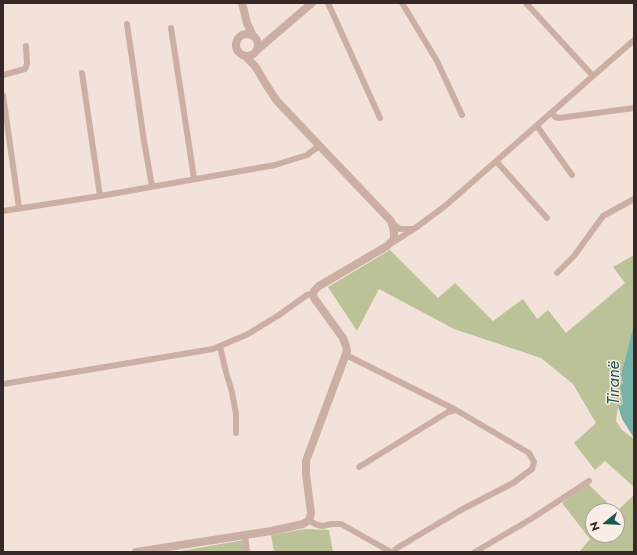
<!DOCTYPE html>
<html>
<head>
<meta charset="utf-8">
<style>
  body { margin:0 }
  #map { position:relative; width:637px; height:555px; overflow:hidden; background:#f3e2d9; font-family:Jost,sans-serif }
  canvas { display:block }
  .frame { position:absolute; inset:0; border:4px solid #362826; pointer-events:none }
  .north { position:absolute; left:585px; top:503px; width:40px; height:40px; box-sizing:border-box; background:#faede5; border:1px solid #ac9e99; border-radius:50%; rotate:252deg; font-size:11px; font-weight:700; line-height:16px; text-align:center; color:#362826 }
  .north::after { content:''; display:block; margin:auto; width:14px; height:18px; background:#1a5952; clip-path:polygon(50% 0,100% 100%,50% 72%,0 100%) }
</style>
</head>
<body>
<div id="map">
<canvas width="637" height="555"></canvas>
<div class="frame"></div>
<div class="north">N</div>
</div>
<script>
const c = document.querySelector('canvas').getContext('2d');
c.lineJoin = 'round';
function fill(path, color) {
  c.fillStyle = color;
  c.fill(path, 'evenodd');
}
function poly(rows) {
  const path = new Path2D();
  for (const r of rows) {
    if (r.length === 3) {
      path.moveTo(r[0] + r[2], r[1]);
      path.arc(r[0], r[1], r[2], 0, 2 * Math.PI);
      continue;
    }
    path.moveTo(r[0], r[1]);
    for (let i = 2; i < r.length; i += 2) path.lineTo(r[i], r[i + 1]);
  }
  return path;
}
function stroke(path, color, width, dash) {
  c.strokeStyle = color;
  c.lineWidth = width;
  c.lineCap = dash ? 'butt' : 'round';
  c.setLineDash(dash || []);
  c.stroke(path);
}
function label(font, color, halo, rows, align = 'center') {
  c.font = font + ' Jost,sans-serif';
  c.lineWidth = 3;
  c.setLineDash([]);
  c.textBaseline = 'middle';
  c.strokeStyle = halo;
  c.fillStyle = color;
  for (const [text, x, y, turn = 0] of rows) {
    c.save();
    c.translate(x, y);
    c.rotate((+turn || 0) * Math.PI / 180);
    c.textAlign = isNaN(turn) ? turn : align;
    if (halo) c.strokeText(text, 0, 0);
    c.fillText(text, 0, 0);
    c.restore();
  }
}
const green = poly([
  [390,250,438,298,455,283,493,321,523,299,537,319,548,310,566,333,625,283,613,267,634,255,634,324,621,375,623,383,621,397,623,405,618,406,616,421,622,430,634,439,634,487,605,461,595,470,574,443,596,423,573,384,541,358,454,329,379,289,357,331,328,287],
  [588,484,616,511,593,511,593,535,617,535,617,511,634,495,634,552,579,552,590,539,562,503],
  [305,529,329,530,333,552,274,552,271,535],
  [244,540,245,552,175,552]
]);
const water = poly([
  [634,324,634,438,622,419,618,406,623,405,620,387,623,383,621,375]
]);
const minor = poly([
  [328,3,380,118],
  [402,3,437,61,462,115],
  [526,3,593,76],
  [127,24,144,141,152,186],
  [171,28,194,178],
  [82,73,100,196],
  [3,75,25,69,27,64,26,46],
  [3,95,19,208],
  [552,113,555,117,559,118,634,108],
  [537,126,572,175],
  [496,161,547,218],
  [3,211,100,196,275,165,307,155,319,146],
  [392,223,400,229,413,229],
  [392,243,414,229,445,206,634,40],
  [557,273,574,256,603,216,634,199],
  [220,347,226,372,232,392,236,414,236,433],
  [346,355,456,410,529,453,534,462,532,469,513,483,461,510,397,548,393,552],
  [3,384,213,349,248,334,279,315,307,295,313,294],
  [359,467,448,412,456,410],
  [309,520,315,524,322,526,332,524,341,524,391,552],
  [245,535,247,552],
  [475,552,531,519,589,481]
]);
const tertiary = poly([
  [242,3,247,23,253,36],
  [247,45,11],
  [257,50,312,3],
  [136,552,271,531,303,524,309,520,311,513,306,474,306,461,347,351,346,346,343,338,314,298,313,294,314,291,319,286,387,246,393,240,394,236,394,231,391,221,277,101,267,86,255,66,245,56]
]);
const waterNames = [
  ["Tiranë",615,383,-90]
];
fill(green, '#bcc298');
fill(water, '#77b1a8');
stroke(minor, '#cbafa4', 6);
stroke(tertiary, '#cbafa4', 8);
label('italic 17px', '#1a5952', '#faede5', waterNames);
</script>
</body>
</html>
